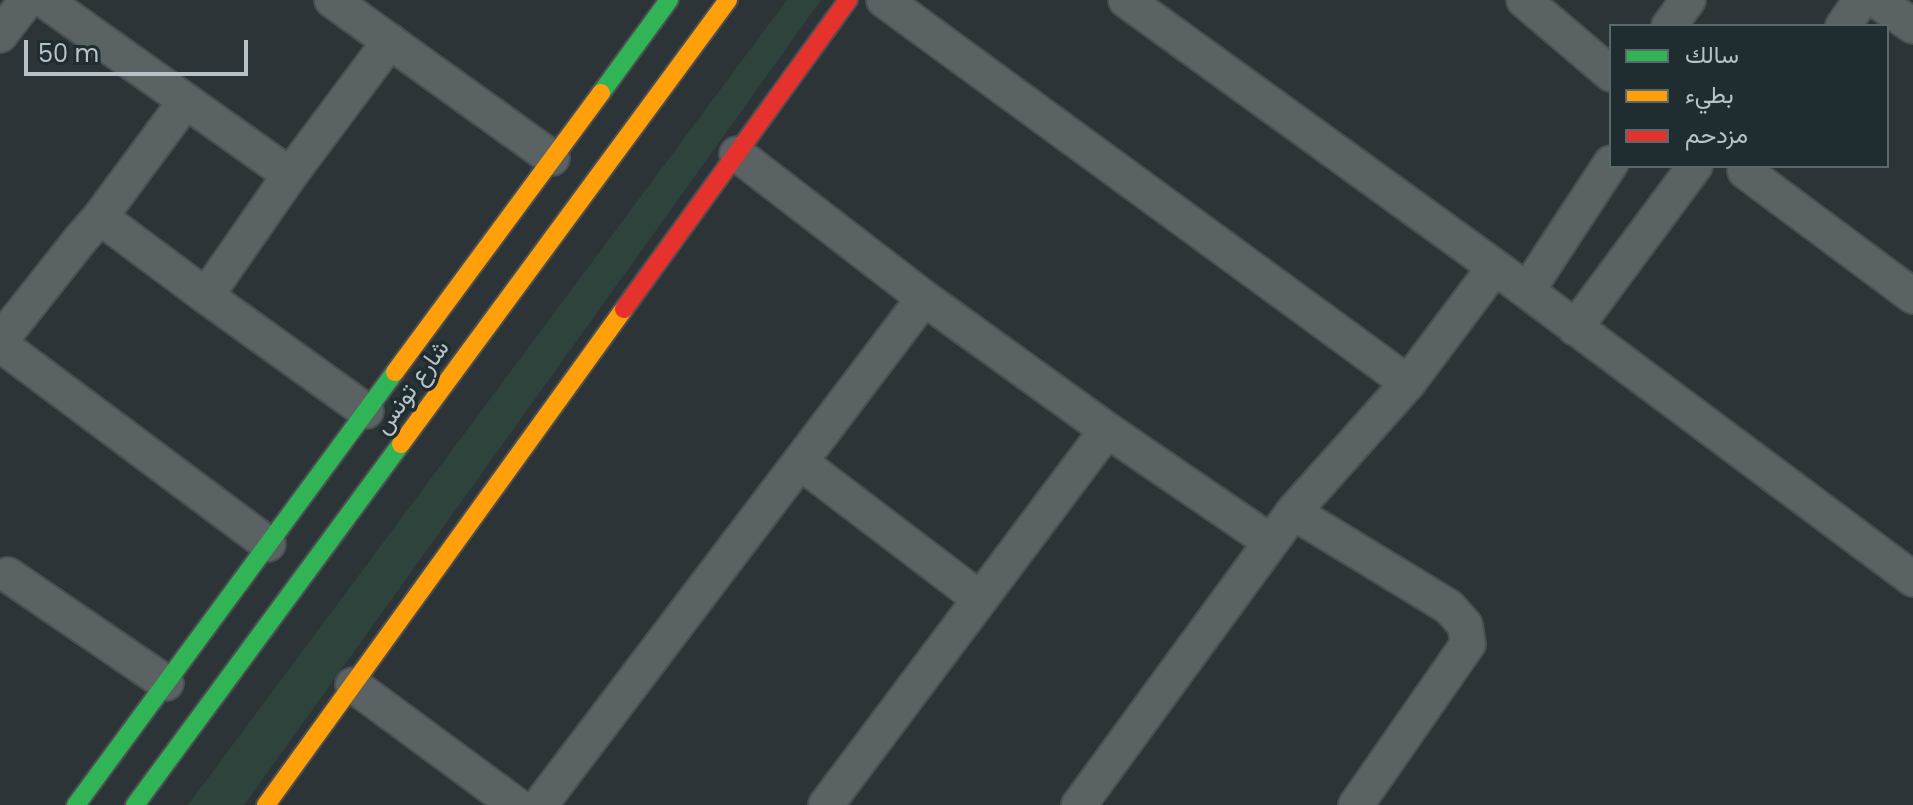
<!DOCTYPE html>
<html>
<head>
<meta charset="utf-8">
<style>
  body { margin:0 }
  #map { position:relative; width:1913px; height:805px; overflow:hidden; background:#2c3437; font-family:Poppins,Vazirmatn,sans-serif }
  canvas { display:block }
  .legend { position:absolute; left:1609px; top:24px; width:280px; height:144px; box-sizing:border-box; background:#1f2c30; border:2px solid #5b686c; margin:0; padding:10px 14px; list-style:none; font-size:24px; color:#b6c2c7 }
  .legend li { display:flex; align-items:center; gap:16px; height:40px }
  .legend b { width:40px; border:2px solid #5b686c }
  .scale { position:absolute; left:24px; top:40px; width:224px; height:36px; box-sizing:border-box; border:4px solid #b6c2c7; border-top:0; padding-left:10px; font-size:24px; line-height:28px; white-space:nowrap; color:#b6c2c7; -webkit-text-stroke:6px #1f2c30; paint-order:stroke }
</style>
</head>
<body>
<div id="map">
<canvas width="1913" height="805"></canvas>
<ul class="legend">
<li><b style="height:10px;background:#30b455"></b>سالك</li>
<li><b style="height:10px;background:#ff9f0a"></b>بطيء</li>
<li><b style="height:10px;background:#e5322d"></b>مزدحم</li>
</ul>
<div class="scale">50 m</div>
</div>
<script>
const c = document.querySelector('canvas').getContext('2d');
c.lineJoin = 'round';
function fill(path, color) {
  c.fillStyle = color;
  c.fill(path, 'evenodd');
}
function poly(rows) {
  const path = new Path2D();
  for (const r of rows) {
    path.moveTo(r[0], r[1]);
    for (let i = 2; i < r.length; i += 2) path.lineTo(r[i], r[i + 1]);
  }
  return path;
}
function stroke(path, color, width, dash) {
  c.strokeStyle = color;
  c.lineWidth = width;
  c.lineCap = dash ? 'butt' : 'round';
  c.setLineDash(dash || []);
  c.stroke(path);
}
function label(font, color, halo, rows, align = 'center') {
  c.font = font + ' Poppins,Vazirmatn,sans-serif';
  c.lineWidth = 7;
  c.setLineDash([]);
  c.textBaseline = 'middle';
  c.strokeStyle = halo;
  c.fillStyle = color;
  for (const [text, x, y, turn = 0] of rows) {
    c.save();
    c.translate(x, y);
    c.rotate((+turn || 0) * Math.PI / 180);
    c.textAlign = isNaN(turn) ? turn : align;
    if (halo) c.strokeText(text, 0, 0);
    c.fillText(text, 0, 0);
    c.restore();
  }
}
const green = poly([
  [787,0,821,0,244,805,188,805]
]);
const street = poly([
  [44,0,290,175,206,296,100,217,185,102],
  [332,0,552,158],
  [884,0,1408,383],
  [1126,0,1495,267,1913,579],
  [1524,0,1611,74],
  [1876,0,1913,26],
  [1669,26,1688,0],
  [1843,26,1861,0],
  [0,35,27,0],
  [1745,171,1913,296],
  [290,175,390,41],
  [1527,291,1611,163],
  [206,296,366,411],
  [924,298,1107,430,1271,542],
  [1575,328,1695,166],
  [0,341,80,240,100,217],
  [0,344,268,544],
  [800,462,980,599],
  [1293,512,1449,607,1465,625,1468,644,1356,805],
  [8,575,166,683],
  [353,685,516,805],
  [540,805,924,298,737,154],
  [826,805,1107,430],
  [1079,805,1293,512,1408,383,1495,267]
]);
const fast = poly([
  [601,93,669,0],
  [76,805,395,372],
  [135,805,401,444]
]);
const slow = poly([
  [395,372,601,93],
  [401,444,728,0],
  [266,805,624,309]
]);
const jam = poly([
  [624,309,848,0]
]);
const streetNames = [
  ["شارع تونس",413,388,-54]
];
fill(green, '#2f433d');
stroke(street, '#4a4f51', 38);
stroke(fast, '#4a4f51', 22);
stroke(slow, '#4a4f51', 22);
stroke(jam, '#4a4f51', 22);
stroke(street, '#5b6264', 34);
stroke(fast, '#30b455', 18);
stroke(slow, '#ff9f0a', 18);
stroke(jam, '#e5322d', 18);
label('24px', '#b6c2c7', '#1f2c30', streetNames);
</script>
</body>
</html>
